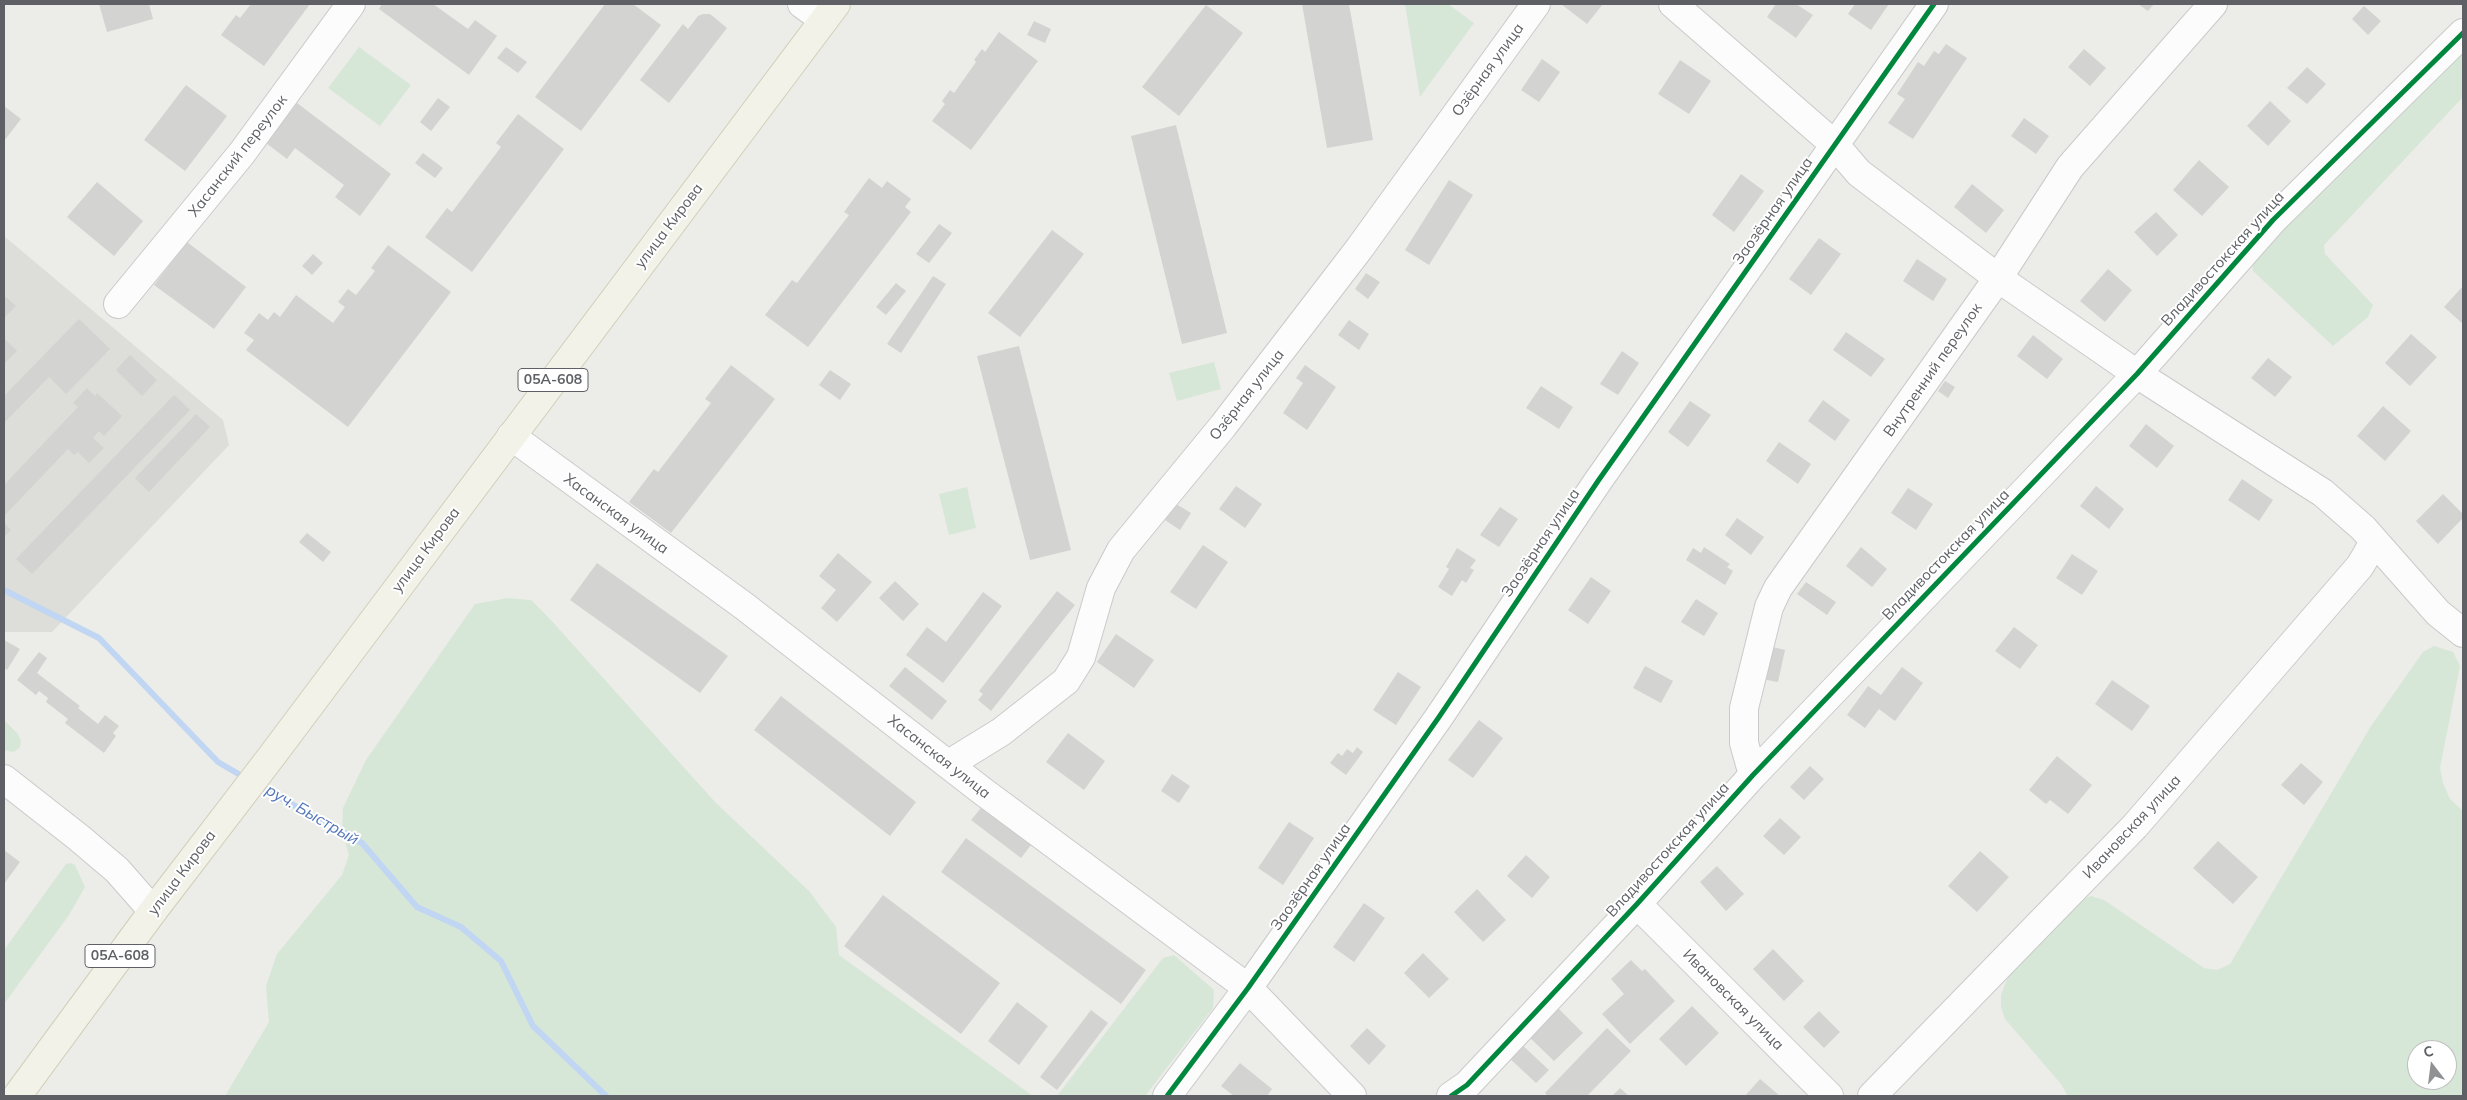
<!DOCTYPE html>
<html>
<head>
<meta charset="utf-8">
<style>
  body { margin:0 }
  #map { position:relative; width:2467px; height:1100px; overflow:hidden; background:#ecece8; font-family:Mulish,sans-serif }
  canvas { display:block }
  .frame { position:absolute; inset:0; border:5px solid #5e6065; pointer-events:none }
  .north { position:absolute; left:2407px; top:1040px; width:50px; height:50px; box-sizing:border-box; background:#fff; border:1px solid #bfbfc1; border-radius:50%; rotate:345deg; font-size:14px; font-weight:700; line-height:20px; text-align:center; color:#5e6065 }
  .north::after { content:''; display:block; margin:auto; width:18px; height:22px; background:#909193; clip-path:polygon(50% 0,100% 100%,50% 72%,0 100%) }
</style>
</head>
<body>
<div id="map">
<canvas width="2467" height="1100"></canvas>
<div class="frame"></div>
<div class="north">С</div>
</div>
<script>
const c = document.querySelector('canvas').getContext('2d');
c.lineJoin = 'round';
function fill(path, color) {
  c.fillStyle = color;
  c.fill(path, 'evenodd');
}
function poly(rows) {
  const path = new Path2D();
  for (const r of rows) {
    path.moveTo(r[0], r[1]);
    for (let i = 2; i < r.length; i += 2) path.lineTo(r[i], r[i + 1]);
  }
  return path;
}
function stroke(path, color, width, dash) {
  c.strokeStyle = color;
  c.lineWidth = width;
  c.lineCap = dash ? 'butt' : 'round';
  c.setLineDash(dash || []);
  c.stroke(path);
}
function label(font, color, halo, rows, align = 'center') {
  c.font = font + ' Mulish,sans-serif';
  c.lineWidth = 4;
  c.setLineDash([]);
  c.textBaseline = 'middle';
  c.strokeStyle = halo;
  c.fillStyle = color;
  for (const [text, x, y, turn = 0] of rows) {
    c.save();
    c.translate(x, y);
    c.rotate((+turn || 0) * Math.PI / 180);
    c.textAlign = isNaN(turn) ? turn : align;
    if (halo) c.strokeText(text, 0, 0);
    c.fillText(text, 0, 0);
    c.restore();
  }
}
const industrial = poly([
  [4,236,223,420,229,445,52,632,4,632]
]);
const green = poly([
  [1405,4,1448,4,1474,23,1420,97],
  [359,47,411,85,380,126,328,88],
  [2463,49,2463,97,2324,245,2325,254,2373,305,2368,317,2333,346,2253,271,2252,261],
  [1214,362,1221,389,1177,401,1169,373],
  [967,487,976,528,949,535,939,494],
  [508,598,531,600,549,618,716,803,809,891,836,927,839,955,1033,1096,225,1096,269,1022,266,986,277,954,342,875,349,855,342,831,343,808,366,760,475,604],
  [2434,646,2453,652,2460,666,2440,768,2443,783,2450,799,2463,811,2463,1096,2068,1096,2061,1084,2005,1019,2001,1007,2001,995,2007,979,2021,960,2077,902,2091,896,2104,900,2204,968,2217,970,2230,964,2371,726,2423,652],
  [2417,1050,2447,1050,2447,1080,2417,1080],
  [4,720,18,734,21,741,20,747,14,752,4,750],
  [70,863,75,865,85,887,69,915,4,1004,4,950,66,864],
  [1174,955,1214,990,1213,1008,1145,1096,1057,1096,1163,958]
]);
const stream = poly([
  [4,590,99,638,218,762,247,779],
  [257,785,362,843,417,907,461,927,501,961,533,1026,606,1096]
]);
const building = poly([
  [99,4,149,4,153,19,107,32],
  [251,4,310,4,264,66,221,35,236,15,240,18],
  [382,4,433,4,468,29,475,20,497,36,469,75,379,9],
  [605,4,633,4,661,25,581,131,535,97],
  [1302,4,1349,4,1373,140,1327,148],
  [1561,4,1603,4,1587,24],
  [1776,4,1796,4,1813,15,1796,38,1767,17],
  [1855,4,1889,4,1871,30,1848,14],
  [2138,4,2154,4,2148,11],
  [1206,5,1243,33,1179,116,1142,87],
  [2364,6,2381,21,2368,35,2352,19],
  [703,14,710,14,727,28,669,103,640,80,683,24,688,29,698,16],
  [1034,21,1051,29,1045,43,1027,35],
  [999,32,1038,61,971,150,932,121,945,104,942,101,950,90,954,93,976,62,974,60,982,49,985,52],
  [1946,44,1967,58,1913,139,1888,123,1905,99,1897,94,1918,62,1924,66,1934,51,1939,54],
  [506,47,527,62,518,73,497,58],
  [2084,49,2106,68,2090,86,2068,67],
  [1542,59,1560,72,1539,102,1521,90],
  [1680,60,1711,81,1689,114,1658,94],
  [2307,67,2326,84,2307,104,2287,88],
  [186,85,227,116,185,171,144,140],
  [438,98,450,107,431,131,420,122],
  [2270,101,2291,121,2268,146,2247,126],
  [297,103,391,174,360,216,335,197,344,185,295,148,287,159,266,143],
  [4,106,21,119,4,141],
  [518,114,564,149,472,272,425,237,447,208,452,212,501,147,496,143],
  [2024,118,2049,136,2036,154,2011,136],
  [1176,125,1227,333,1182,344,1131,136],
  [423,153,443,168,435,178,415,163],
  [2199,160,2229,187,2202,216,2173,190],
  [1741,174,1764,191,1734,232,1712,215],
  [869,178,882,188,887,181,911,199,905,207,911,212,808,347,765,315,792,280,797,283,849,215,844,212],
  [1449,180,1473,195,1429,265,1405,250],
  [97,182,143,221,114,256,67,217],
  [1972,184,2004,210,1986,233,1954,207],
  [2156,212,2178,235,2157,256,2134,232],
  [939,224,952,233,929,263,916,254],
  [1052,230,1084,254,1020,337,988,313],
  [1819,238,1841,254,1811,295,1789,279],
  [187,242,246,287,214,329,154,285],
  [388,245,451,292,348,427,246,350,254,340,244,333,259,313,268,320,274,312,280,317,296,295,333,323,345,307,338,302,348,289,356,295,375,271,371,268],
  [313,254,323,263,312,275,302,266],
  [1917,259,1947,279,1933,301,1903,281],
  [2108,269,2132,290,2105,322,2080,301],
  [1366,273,1380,282,1368,299,1355,289],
  [933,276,946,284,901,353,887,344],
  [896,283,906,291,886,315,876,307],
  [2463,286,2463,324,2444,307],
  [6,297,16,306,4,318,4,299],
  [79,319,110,349,66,394,49,377,4,423,4,396],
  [1349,320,1369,334,1359,350,1338,335],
  [1846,332,1885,359,1871,377,1833,350],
  [2411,334,2437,357,2410,386,2385,363],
  [2033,335,2063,359,2047,379,2017,356],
  [4,338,17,351,4,364],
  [1019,346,1071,550,1030,560,977,356],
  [1622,351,1639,363,1618,395,1600,384],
  [130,355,157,380,142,396,116,370],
  [2268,358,2292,377,2275,397,2251,378],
  [731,365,775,399,671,533,629,502,654,469,658,472,711,403,705,399],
  [1305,365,1336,387,1307,430,1283,413,1303,383,1296,378],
  [830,370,851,384,840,400,819,385],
  [1945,381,1955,387,1948,398,1938,391],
  [1541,386,1573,407,1559,429,1526,408],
  [87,388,95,396,97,393,122,416,104,436,99,431,93,438,104,448,89,463,78,452,74,455,68,449,4,516,4,485,78,407,73,403],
  [174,395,190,410,32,574,16,559],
  [1823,400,1850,420,1835,441,1808,421],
  [1690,401,1711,415,1688,447,1668,432],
  [2383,406,2411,431,2385,461,2357,436],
  [196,414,210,427,149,492,135,478],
  [2146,424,2174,446,2157,468,2129,446],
  [1779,442,1811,464,1798,484,1766,461],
  [2242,479,2273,500,2259,521,2228,500],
  [1236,486,1262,504,1245,528,1219,509],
  [2096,486,2124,509,2109,529,2080,506],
  [1908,488,1933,504,1916,530,1891,513],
  [2443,494,2463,514,2463,518,2438,544,2416,521],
  [1176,504,1191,513,1180,530,1165,520],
  [1500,507,1518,519,1499,547,1480,535],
  [1737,518,1764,537,1751,555,1725,535],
  [4,523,11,530,4,537],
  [307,533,331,552,323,562,299,542],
  [1203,545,1228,562,1196,609,1170,592],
  [1704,547,1730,564,1727,567,1733,571,1725,585,1686,560,1693,548,1701,553],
  [1861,547,1887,569,1872,587,1846,566],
  [1457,548,1476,560,1470,568,1474,570,1466,583,1462,580,1452,596,1438,587,1449,569,1446,567],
  [838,553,872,582,837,622,821,608,836,590,819,576],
  [2072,554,2098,571,2082,595,2056,578],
  [597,563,728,656,700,693,570,600],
  [1591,577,1611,591,1588,624,1568,610],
  [895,581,919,604,903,621,879,598],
  [1806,582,1836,602,1827,615,1797,594],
  [1057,591,1075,605,991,711,978,700,983,694,979,691],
  [983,592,1002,606,943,683,906,655,927,627,946,642],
  [1696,599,1718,613,1704,636,1681,622],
  [2014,627,2038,645,2020,669,1995,651],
  [1116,634,1154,660,1134,688,1097,662],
  [4,640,20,649,7,670,4,668],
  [1769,646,1785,650,1778,682,1762,679],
  [39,652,47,658,37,673,80,706,78,708,98,724,105,715,119,726,113,733,116,736,104,753,65,723,68,719,46,702,48,698,39,691,36,695,17,680],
  [1645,666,1673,681,1661,703,1633,688],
  [905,667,947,701,932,720,889,686],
  [1902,667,1923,683,1895,721,1879,709,1865,728,1847,715,1868,686,1881,695],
  [1398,672,1421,687,1396,725,1373,710],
  [2112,680,2150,706,2132,731,2095,704],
  [781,696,916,802,890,836,754,730],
  [1479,720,1503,738,1473,778,1448,760],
  [1068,733,1105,761,1084,790,1046,762],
  [1357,747,1363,752,1346,775,1330,763,1338,753,1342,756,1347,749,1353,753],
  [2057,756,2092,785,2068,814,2050,800,2046,804,2029,790],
  [2301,763,2323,782,2304,805,2281,785],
  [1810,766,1824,779,1804,800,1790,787],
  [1172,774,1190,786,1179,803,1161,791],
  [981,808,1031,845,1021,858,971,820],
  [1780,818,1801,837,1784,855,1763,836],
  [1289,822,1314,838,1283,885,1258,868],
  [966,838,1146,970,1121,1004,941,872],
  [2218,841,2258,877,2233,904,2193,868],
  [4,850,20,862,4,884],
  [1980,851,2009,877,1977,912,1948,886],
  [1526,855,1550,877,1532,898,1507,876],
  [1717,866,1744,894,1726,911,1700,882],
  [1477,889,1506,920,1483,942,1454,912],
  [883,895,1000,983,961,1034,844,946],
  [1364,903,1385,918,1354,962,1333,947],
  [1773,949,1804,981,1784,1001,1753,969],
  [1423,953,1449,979,1429,998,1404,973],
  [1631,960,1642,971,1645,969,1675,1001,1630,1044,1602,1014,1624,994,1611,979],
  [1017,1002,1048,1026,1019,1065,988,1041],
  [1554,1004,1583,1033,1554,1061,1525,1033],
  [1692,1006,1719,1033,1686,1066,1659,1039],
  [1091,1010,1108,1023,1057,1090,1040,1077],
  [1819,1011,1840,1032,1824,1048,1803,1027],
  [1367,1028,1386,1046,1369,1065,1350,1046],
  [1607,1028,1631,1051,1587,1096,1548,1096,1545,1093],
  [1520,1043,1549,1070,1536,1083,1507,1056],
  [1240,1063,1272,1089,1267,1096,1234,1096,1221,1086],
  [1760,1079,1780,1096,1745,1096],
  [1620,1088,1629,1096,1612,1096]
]);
const minor = poly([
  [802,4,824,20],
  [1673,4,1835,145,1859,173,1998,278,2137,374,2323,493,2363,528,2438,613,2463,633],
  [118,304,242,153,351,4],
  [511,436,744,606,981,790,1248,988,1352,1096],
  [949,764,1001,732,1066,681,1081,657,1101,588,1121,550,1223,426,1359,249,1536,4],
  [1753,775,1744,743,1744,708,1769,607,1778,588,1998,278,2070,167,2213,4],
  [4,779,78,837,117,870,153,911],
  [1637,904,1829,1096],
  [1167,1096,1248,988,1439,717,1598,481,1934,4],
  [1451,1096,1467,1085,1637,904,1753,775,2137,374,2273,220,2463,33],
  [1872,1096,2135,826,2360,566,2374,542]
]);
const major = poly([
  [17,1096,153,911,271,757,836,4]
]);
const cycleway = poly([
  [1167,1096,1248,988,1439,717,1598,481,1934,4],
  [1451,1096,1467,1085,1637,904,1753,775,2137,374,2273,220,2463,33]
]);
const shields = [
  [553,380,70],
  [120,956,70]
];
const shieldNames = [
  ["05А-608",553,380],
  ["05А-608",120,956]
];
const streetNames = [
  ["Озёрная улица",1488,70,-54],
  ["Хасанский переулок",238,156,-52],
  ["Заозёрная улица",1773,211,-55],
  ["улица Кирова",669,226,-53],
  ["Владивостокская улица",2223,259,-48],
  ["Внутренний переулок",1933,370,-55],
  ["Озёрная улица",1247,395,-52],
  ["Хасанская улица",616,514,36],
  ["Заозёрная улица",1541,543,-56],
  ["улица Кирова",426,550,-53],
  ["Владивостокская улица",1946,555,-46],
  ["Хасанская улица",939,757,38],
  ["Ивановская улица",2132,827,-47],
  ["Владивостокская улица",1668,850,-48],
  ["улица Кирова",182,873,-53],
  ["Заозёрная улица",1311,877,-55],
  ["Ивановская улица",1733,1000,45]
];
const waterNames = [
  ["руч. Быстрый",312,815,30]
];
fill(industrial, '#ddddd9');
fill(green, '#d7e7d7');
stroke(stream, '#c0d6f2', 6);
fill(building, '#d3d3d1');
stroke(minor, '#c9caca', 30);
stroke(major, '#d2ceb8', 30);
stroke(minor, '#fcfcfc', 28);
stroke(major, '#f2f2e9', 28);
stroke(cycleway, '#00873e', 5);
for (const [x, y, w] of shields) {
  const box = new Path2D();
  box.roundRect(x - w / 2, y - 11.5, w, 23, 4);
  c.fillStyle = '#fff';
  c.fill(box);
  stroke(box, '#5e6065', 1);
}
label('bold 14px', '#5e6065', null, shieldNames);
label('15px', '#5e6065', '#fff', streetNames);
label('italic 16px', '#5175b9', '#fff', waterNames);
</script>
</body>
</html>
